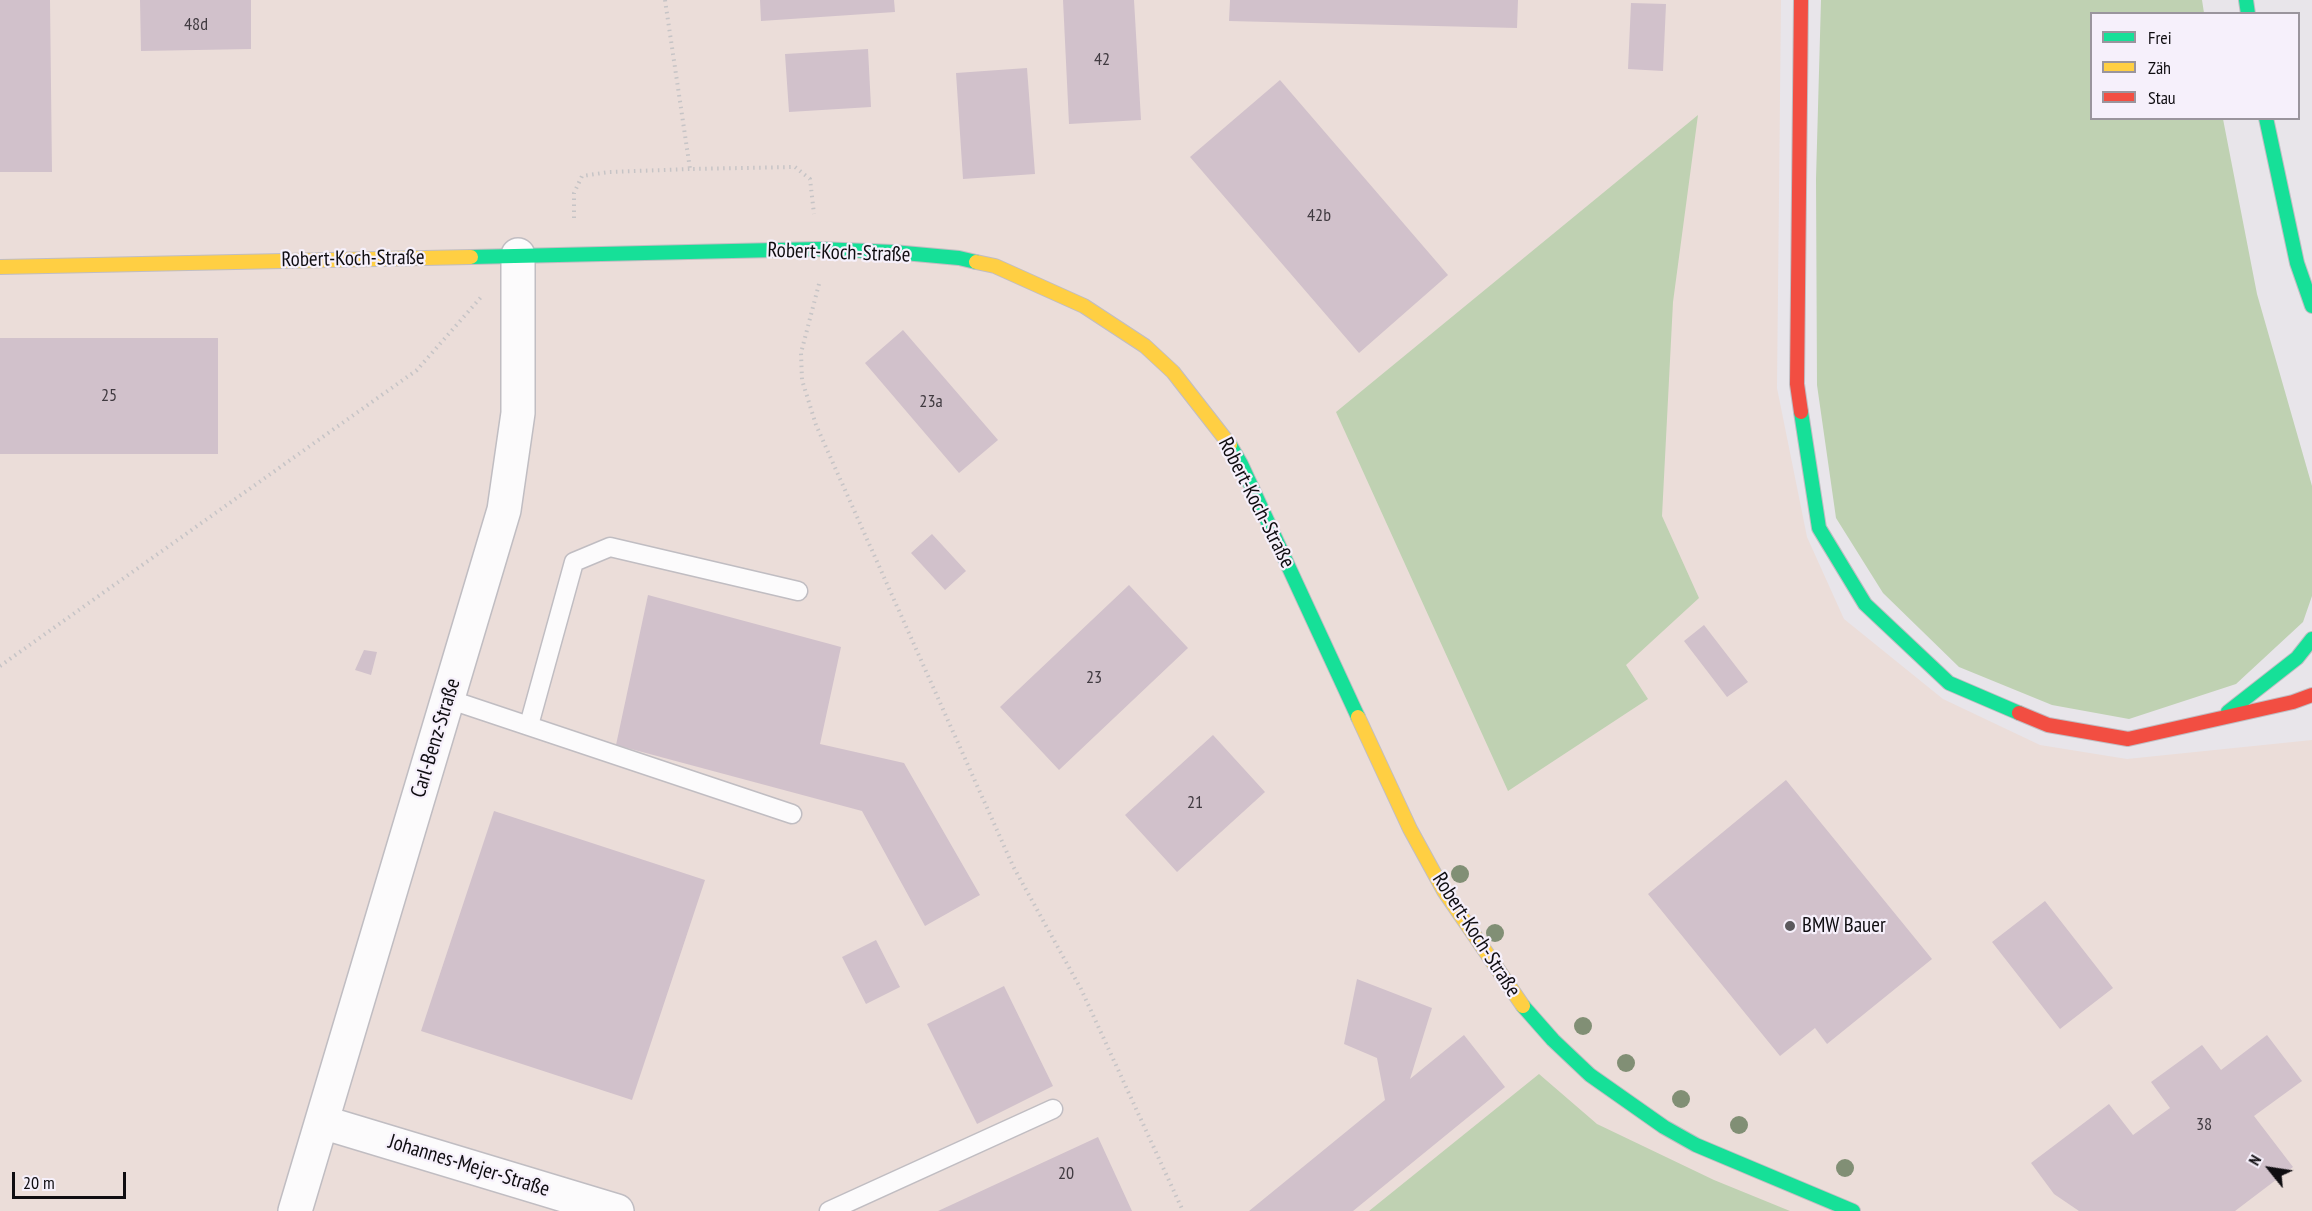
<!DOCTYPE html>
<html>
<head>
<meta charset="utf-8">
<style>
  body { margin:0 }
  #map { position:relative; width:2312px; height:1211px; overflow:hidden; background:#e8e5ea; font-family:"PT Sans Narrow",sans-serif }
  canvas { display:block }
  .legend { position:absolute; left:2090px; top:12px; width:210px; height:108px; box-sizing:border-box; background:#f6f0fb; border:2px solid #9a959d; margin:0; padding:8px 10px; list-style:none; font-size:18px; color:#0f0d11 }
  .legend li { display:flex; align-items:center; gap:12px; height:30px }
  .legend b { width:30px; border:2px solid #9a959d }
  .north { position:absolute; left:2240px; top:1139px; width:60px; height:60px; -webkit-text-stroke:4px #f6f0fb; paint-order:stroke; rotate:300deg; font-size:16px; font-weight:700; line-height:24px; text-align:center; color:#0f0d11 }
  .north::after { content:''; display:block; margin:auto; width:21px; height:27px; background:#0f0d11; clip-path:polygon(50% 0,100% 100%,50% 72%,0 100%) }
  .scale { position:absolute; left:12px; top:1172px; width:114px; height:27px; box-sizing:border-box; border:3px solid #0f0d11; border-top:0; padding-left:8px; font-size:18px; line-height:21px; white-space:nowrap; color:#0f0d11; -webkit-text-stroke:4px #f6f0fb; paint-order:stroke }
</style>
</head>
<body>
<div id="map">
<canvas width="2312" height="1211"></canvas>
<ul class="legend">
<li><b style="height:8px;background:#16e098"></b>Frei</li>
<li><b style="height:8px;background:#ffcf43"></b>Zäh</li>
<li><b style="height:8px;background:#f24e42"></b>Stau</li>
</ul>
<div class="north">N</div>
<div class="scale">20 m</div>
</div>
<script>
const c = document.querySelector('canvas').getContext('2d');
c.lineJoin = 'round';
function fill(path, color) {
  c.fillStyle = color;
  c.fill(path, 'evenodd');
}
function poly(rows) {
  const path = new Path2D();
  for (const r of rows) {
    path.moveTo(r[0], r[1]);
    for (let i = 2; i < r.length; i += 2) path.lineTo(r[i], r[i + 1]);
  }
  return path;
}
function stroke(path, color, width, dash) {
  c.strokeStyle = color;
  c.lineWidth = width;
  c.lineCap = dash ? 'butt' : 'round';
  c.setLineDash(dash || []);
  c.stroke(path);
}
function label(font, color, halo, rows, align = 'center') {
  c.font = font + ' "PT Sans Narrow",sans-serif';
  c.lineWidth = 4.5;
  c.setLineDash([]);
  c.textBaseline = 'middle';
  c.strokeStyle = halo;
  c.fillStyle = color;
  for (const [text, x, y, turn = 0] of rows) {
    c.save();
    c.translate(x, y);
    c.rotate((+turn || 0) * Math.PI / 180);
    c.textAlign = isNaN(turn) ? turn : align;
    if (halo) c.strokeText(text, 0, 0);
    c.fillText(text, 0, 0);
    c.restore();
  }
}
const commercial = poly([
  [0,0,1781,0,1777,388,1807,537,1844,619,1943,699,2040,745,2127,759,2312,740,2312,1211,0,1211]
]);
const green = poly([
  [1821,0,2202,0,2204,13,2092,14,2092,118,2223,119,2257,294,2312,486,2312,596,2303,622,2236,684,2129,719,2052,705,1959,667,1883,593,1836,518,1817,385,1816,179],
  [1698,115,1673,302,1662,516,1699,598,1626,665,1648,699,1508,791,1336,412],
  [1539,1074,1597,1124,1714,1180,1790,1211,1369,1211]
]);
const building = poly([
  [0,0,50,0,52,172,0,172],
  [140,0,251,0,251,49,141,51],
  [760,0,894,0,895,12,761,21],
  [1063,0,1134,0,1141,120,1069,124],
  [1230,0,1518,0,1517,28,1229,21],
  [1631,3,1666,4,1663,71,1628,69],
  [868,49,871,107,789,112,785,54],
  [1027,68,1035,174,963,179,956,73],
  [1280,80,1448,275,1359,353,1190,157],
  [903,330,998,440,959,473,865,363],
  [0,338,218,338,218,454,0,454],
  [932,534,966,571,945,590,911,553],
  [1129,585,1188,648,1059,770,1000,707],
  [648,595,841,647,820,744,904,763,980,895,925,926,862,811,616,745],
  [1704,625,1748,682,1727,697,1684,641],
  [364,650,377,652,371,675,355,670],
  [1213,735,1265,792,1177,872,1125,815],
  [1786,780,1932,959,1827,1044,1815,1028,1780,1056,1648,894],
  [494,811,705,880,632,1100,421,1031],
  [2045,901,2113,988,2060,1029,1992,942],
  [876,940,900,987,866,1004,842,957],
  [1357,979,1432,1008,1410,1079,1464,1035,1505,1087,1353,1211,1249,1211,1385,1100,1377,1058,1344,1044],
  [1004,986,1053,1086,977,1124,927,1024],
  [2267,1035,2302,1081,2254,1116,2293,1167,2235,1211,2079,1211,2054,1194,2031,1163,2109,1104,2133,1135,2170,1108,2151,1082,2202,1045,2221,1070],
  [1098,1137,1132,1211,938,1211]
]);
const path = poly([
  [665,0,690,169,795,167,810,179,814,214],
  [574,218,574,193,582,176,609,172,690,169],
  [819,284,801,353,802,380,816,425,1013,866,1081,989,1183,1211],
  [0,666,417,370,482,296]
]);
const lane = poly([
  [448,699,792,814],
  [529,725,574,562,610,547,798,591],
  [829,1211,1053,1109]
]);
const street = poly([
  [322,1122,617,1211],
  [295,1211,504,510,518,413,518,255]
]);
const fast = poly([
  [2246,0,2248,14],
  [2266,118,2297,263,2312,306],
  [471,257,819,249,893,252,959,258,976,262],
  [1801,412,1819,528,1865,604,1949,683,2019,713],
  [1230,445,1241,464,1358,717],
  [2228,712,2297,658,2312,639],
  [1523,1006,1553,1040,1590,1075,1664,1127,1696,1145,1853,1211]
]);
const slow = poly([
  [976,262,995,266,1084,306,1145,346,1173,372,1230,445],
  [0,267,471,257],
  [1358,717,1410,829,1444,891,1523,1006]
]);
const jam = poly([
  [1801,0,1797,384,1801,412],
  [2019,713,2048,725,2128,739,2293,702,2312,695]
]);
const trees = [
  [1460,874],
  [1495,933],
  [1583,1026],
  [1626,1063],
  [1681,1099],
  [1739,1125],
  [1845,1168]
];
const markers = [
  [1790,926,6,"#5b595d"]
];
const numberNames = [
  ["48d",196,25],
  ["42",1102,60],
  ["42b",1319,216],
  ["25",109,396],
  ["23a",931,402],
  ["23",1094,678],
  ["21",1195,803],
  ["38",2204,1125],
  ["20",1066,1174]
];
const streetNames = [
  ["Robert-Koch-Straße",839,253,2],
  ["Robert-Koch-Straße",353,259,-1],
  ["Robert-Koch-Straße",1256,503,63],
  ["Carl-Benz-Straße",436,738,-73],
  ["Robert-Koch-Straße",1476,935,57],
  ["Johannes-Mejer-Straße",469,1166,17]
];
const poiNames = [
  ["BMW Bauer",1802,926]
];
fill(commercial, '#ebddd9');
fill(green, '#bfd1b2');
fill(building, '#d1c1cb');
stroke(lane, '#c0bdc2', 21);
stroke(street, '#c0bdc2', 36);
stroke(fast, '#c0bdc2', 16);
stroke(slow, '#c0bdc2', 16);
stroke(jam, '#c0bdc2', 16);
stroke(path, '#c6c4c6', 4, [1.5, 4.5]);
stroke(lane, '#fcfbfc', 18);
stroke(street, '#fcfbfc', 33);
stroke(fast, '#16e098', 14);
stroke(slow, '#ffcf43', 14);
stroke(jam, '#f24e42', 14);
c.fillStyle = '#818f75';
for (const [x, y] of trees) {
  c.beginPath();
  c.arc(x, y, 9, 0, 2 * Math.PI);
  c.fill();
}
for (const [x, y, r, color] of markers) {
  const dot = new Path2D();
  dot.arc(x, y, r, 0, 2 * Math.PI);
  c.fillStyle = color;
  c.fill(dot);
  stroke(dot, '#f6f0fb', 2);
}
label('18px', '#403a40', null, numberNames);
label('21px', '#0f0d11', '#f6f0fb', streetNames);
label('21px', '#0f0d11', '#f6f0fb', poiNames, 'left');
</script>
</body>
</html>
